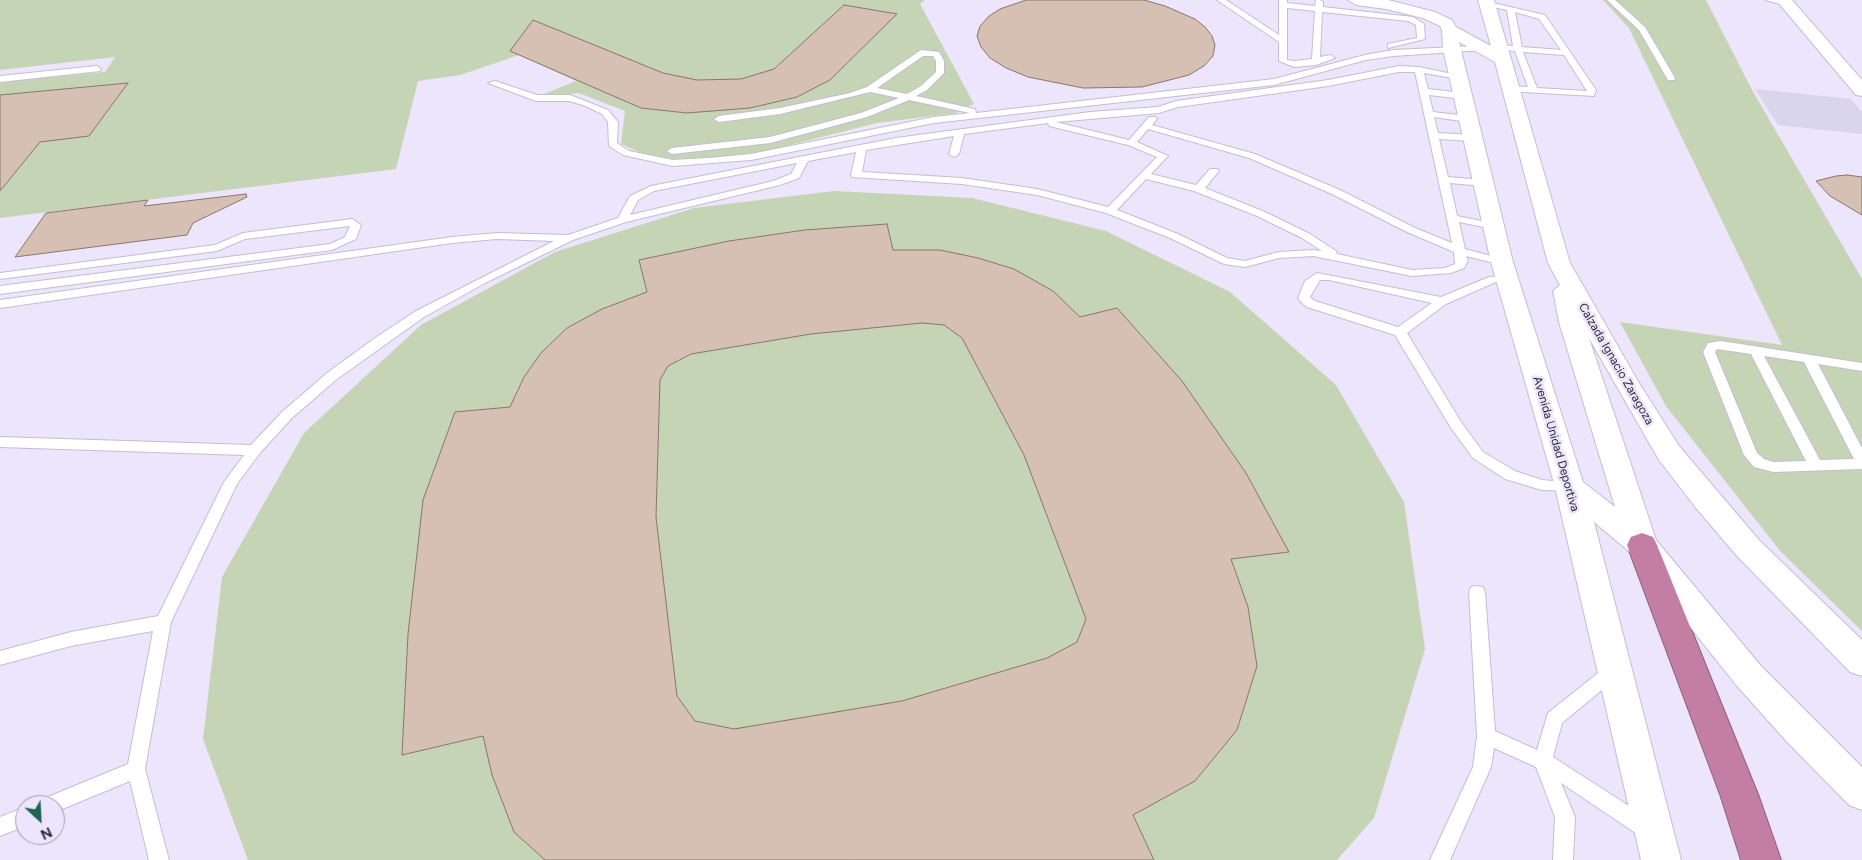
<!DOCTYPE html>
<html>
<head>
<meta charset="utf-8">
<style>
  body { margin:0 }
  #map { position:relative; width:1862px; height:860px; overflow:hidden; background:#ece5fc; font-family:Figtree,sans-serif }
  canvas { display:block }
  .north { position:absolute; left:15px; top:795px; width:50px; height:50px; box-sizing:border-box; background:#ece5fc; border:1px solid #9f9aab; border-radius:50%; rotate:155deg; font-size:14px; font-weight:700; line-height:20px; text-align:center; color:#2b2931 }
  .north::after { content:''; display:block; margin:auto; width:18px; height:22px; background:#226250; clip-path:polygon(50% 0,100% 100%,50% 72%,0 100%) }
</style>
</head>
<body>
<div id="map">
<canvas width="1862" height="860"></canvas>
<div class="north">N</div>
</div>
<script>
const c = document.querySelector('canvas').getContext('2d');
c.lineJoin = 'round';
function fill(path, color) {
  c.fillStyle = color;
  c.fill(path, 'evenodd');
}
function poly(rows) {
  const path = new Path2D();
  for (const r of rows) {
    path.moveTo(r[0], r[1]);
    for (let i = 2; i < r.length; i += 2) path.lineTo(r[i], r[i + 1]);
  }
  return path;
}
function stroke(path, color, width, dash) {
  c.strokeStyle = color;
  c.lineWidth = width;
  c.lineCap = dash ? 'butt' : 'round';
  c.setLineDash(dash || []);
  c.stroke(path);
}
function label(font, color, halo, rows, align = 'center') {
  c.font = font + ' Figtree,sans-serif';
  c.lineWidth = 5;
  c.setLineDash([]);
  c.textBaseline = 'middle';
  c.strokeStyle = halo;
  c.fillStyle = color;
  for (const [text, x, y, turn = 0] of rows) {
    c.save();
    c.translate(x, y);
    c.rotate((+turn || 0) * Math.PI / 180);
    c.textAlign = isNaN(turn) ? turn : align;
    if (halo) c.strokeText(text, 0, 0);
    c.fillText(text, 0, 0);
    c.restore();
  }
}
const industrial = poly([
  [1755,89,1851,99,1862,112,1862,134,1778,125]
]);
const green = poly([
  [0,0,925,0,920,4,974,104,956,113,877,123,762,152,712,158,664,159,646,155,621,144,625,111,579,93,537,97,576,81,519,55,460,75,418,81,396,169,0,218,0,82,105,72,115,57,0,70],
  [1603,0,1706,0,1752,90,1862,279,1862,631,1781,552,1666,406,1620,322,1782,345,1629,28],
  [834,191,972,198,1106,231,1230,292,1336,385,1404,502,1425,649,1374,818,1337,860,248,860,203,739,222,577,304,433,421,325,555,252,694,208]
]);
const building = poly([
  [1026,0,1144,0,1165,6,1195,19,1205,27,1212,36,1215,45,1213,56,1204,66,1189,75,1142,87,1083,88,1028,77,1006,68,990,58,981,47,977,36,980,26,989,16,1000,9,1026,0],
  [844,5,897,14,830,80,797,97,750,108,687,113,641,108,510,51,533,20,663,73,697,80,741,79,774,69,844,5],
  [128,83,89,136,40,142,0,191,0,95,128,83],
  [1847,175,1862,177,1862,215,1830,196,1816,181,1836,176,1847,175],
  [246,194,247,197,193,223,187,235,15,257,46,213,148,200,144,206,246,194],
  [887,224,893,250,940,250,978,258,1014,269,1053,291,1080,317,1117,308,1182,381,1246,473,1289,552,1231,559,1248,607,1257,666,1237,730,1195,781,1133,815,1154,860,545,860,514,832,492,775,483,736,402,755,408,634,423,500,455,412,510,407,524,377,541,353,567,328,602,309,647,292,639,260,729,241,805,230,887,224],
  [922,323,944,325,962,338,1024,455,1086,619,1077,642,1047,658,902,701,734,729,695,721,677,696,656,517,660,380,668,366,691,354,811,334,922,323]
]);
const lane = poly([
  [1217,0,1226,0,1279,35,1279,0,1287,0,1287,3,1315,6,1316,0,1320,0,1323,2,1323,7,1413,17,1424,24,1425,39,1388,48,1388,44,1417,38,1416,25,1408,21,1322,12,1320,57,1331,55,1335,58,1316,65,1294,67,1279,61,1279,42,1217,0],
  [1287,8,1315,11,1312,59,1294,61,1287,60,1287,8],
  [1607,0,1615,0,1645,27,1675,78,1674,80,1668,80,1639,30,1607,0],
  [1766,0,1780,0,1791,4,1787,6,1766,0],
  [1484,1,1545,15,1596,90,1594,96,1506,91,1505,89,1509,86,1528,87,1515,51,1499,49,1393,56,1366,60,1274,85,934,123,751,160,673,166,623,155,609,146,608,122,602,114,583,105,569,101,536,101,488,83,495,81,537,95,570,95,608,110,618,122,617,143,629,151,673,160,709,158,751,154,934,117,970,113,909,100,867,117,770,143,672,154,667,151,672,148,770,137,861,113,899,98,870,92,780,114,719,122,714,119,719,116,780,108,850,93,867,87,921,50,939,52,944,61,944,73,927,90,916,96,975,109,976,113,1274,79,1365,55,1393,50,1499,45,1513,46,1507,10,1484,5,1484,1],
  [1515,12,1539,19,1561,50,1522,47,1515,12],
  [1523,52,1564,55,1587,91,1537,88,1523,52],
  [923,56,933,56,936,61,936,72,921,86,907,94,877,88,923,56],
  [97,66,101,69,100,71,0,82,0,76,97,66],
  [1399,66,1419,67,1462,76,1458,79,1424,73,1428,89,1463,93,1467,96,1463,99,1429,95,1433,112,1468,116,1473,119,1468,122,1434,117,1438,133,1473,135,1478,138,1473,141,1439,139,1448,177,1483,180,1488,183,1483,186,1450,183,1457,216,1497,224,1498,226,1493,229,1459,222,1465,249,1506,260,1506,264,1502,265,1466,256,1468,261,1464,268,1451,273,1412,276,1313,256,1279,258,1245,267,1224,264,1170,238,1106,213,1037,195,962,184,852,177,851,175,856,152,808,161,799,178,780,185,626,222,573,240,485,283,424,317,337,379,292,418,260,453,237,484,171,622,145,769,169,860,149,860,130,781,55,812,55,805,40,805,43,799,128,764,153,631,71,646,0,665,0,651,71,632,158,616,224,482,244,455,0,447,0,437,251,445,282,412,327,373,375,338,416,311,554,241,497,239,452,243,0,308,0,300,452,237,497,233,568,235,618,218,630,196,651,186,896,138,1090,112,1158,107,1176,101,1328,80,1399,66],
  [1399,72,1415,72,1452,243,1415,228,1340,190,1255,154,1152,125,1157,119,1155,117,1149,117,1129,140,1056,122,1159,113,1178,107,1328,86,1399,72],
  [1048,123,1049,126,1128,145,1157,157,1108,207,1037,189,962,178,862,172,866,150,954,136,949,154,954,157,959,154,964,134,1048,123],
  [1148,129,1249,158,1332,194,1407,232,1454,252,1455,264,1445,268,1412,270,1337,254,1336,251,1310,234,1265,212,1205,188,1219,171,1218,169,1210,169,1196,185,1151,174,1168,156,1137,142,1148,129],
  [797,163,791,174,773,181,630,215,638,200,654,191,797,163],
  [1146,179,1194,191,1257,216,1302,238,1322,251,1313,250,1279,252,1245,261,1227,258,1178,234,1117,210,1146,179],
  [352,219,361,225,356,239,332,250,0,294,0,286,330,244,345,237,350,226,245,239,217,251,0,279,0,273,215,245,243,233,352,219],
  [1317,273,1441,297,1489,277,1510,275,1510,279,1496,282,1446,304,1407,333,1461,422,1483,452,1515,471,1542,480,1575,483,1577,487,1575,491,1542,490,1505,479,1473,458,1451,428,1395,335,1307,307,1300,301,1298,298,1305,281,1317,273],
  [1320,280,1329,280,1432,303,1398,327,1315,301,1310,297,1320,280],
  [1721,341,1862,363,1862,371,1818,364,1862,448,1862,469,1773,472,1754,467,1744,455,1703,352,1708,343,1721,341],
  [1717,349,1751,354,1806,461,1773,462,1764,459,1757,453,1715,352,1717,349],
  [1764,356,1804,362,1854,459,1820,460,1764,356],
  [1477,586,1483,587,1485,592,1495,731,1537,750,1548,713,1608,665,1614,663,1620,665,1623,670,1620,675,1562,723,1553,757,1654,822,1657,829,1654,836,1647,838,1640,836,1561,783,1575,817,1573,860,1553,860,1555,817,1536,767,1494,748,1491,767,1450,860,1430,860,1473,767,1477,736,1469,592,1471,587,1477,586],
  [25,807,25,826,0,836,0,817,25,807]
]);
const secondary = poly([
  [1348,0,1388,0,1435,12,1452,20,1456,27,1491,46,1478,0,1494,0,1570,263,1639,383,1679,446,1759,540,1862,640,1862,676,1850,672,1737,556,1696,508,1659,460,1589,338,1656,540,1761,666,1862,767,1862,810,1849,805,1788,743,1737,686,1631,553,1594,522,1681,860,1641,860,1555,487,1491,262,1443,49,1442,30,1440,26,1423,18,1386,9,1356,5,1348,0],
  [1459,42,1495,62,1548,263,1560,285,1553,291,1559,322,1615,507,1583,482,1513,262,1459,42],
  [1776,0,1792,0,1862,80,1862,96,1856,95,1776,0]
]);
const highway = poly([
  [1642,533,1653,537,1657,545,1759,797,1781,860,1741,860,1721,797,1627,545,1631,537,1642,533]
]);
const streetNames = [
  ["Calzada Ignacio Zaragoza",1616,364,60],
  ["Avenida Unidad Deportiva",1556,444,74]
];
fill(industrial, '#d9d5ea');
fill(green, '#c5d4b5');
fill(building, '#d5c0b3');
stroke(building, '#8a766a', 1);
stroke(lane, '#c4bdd3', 2);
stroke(secondary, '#c4bdd3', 2);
stroke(highway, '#8e617b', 2);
fill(lane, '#fff');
fill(secondary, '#fff');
fill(highway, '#c37fa3');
label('12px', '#2b2931', '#ece5fc', streetNames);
</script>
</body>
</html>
